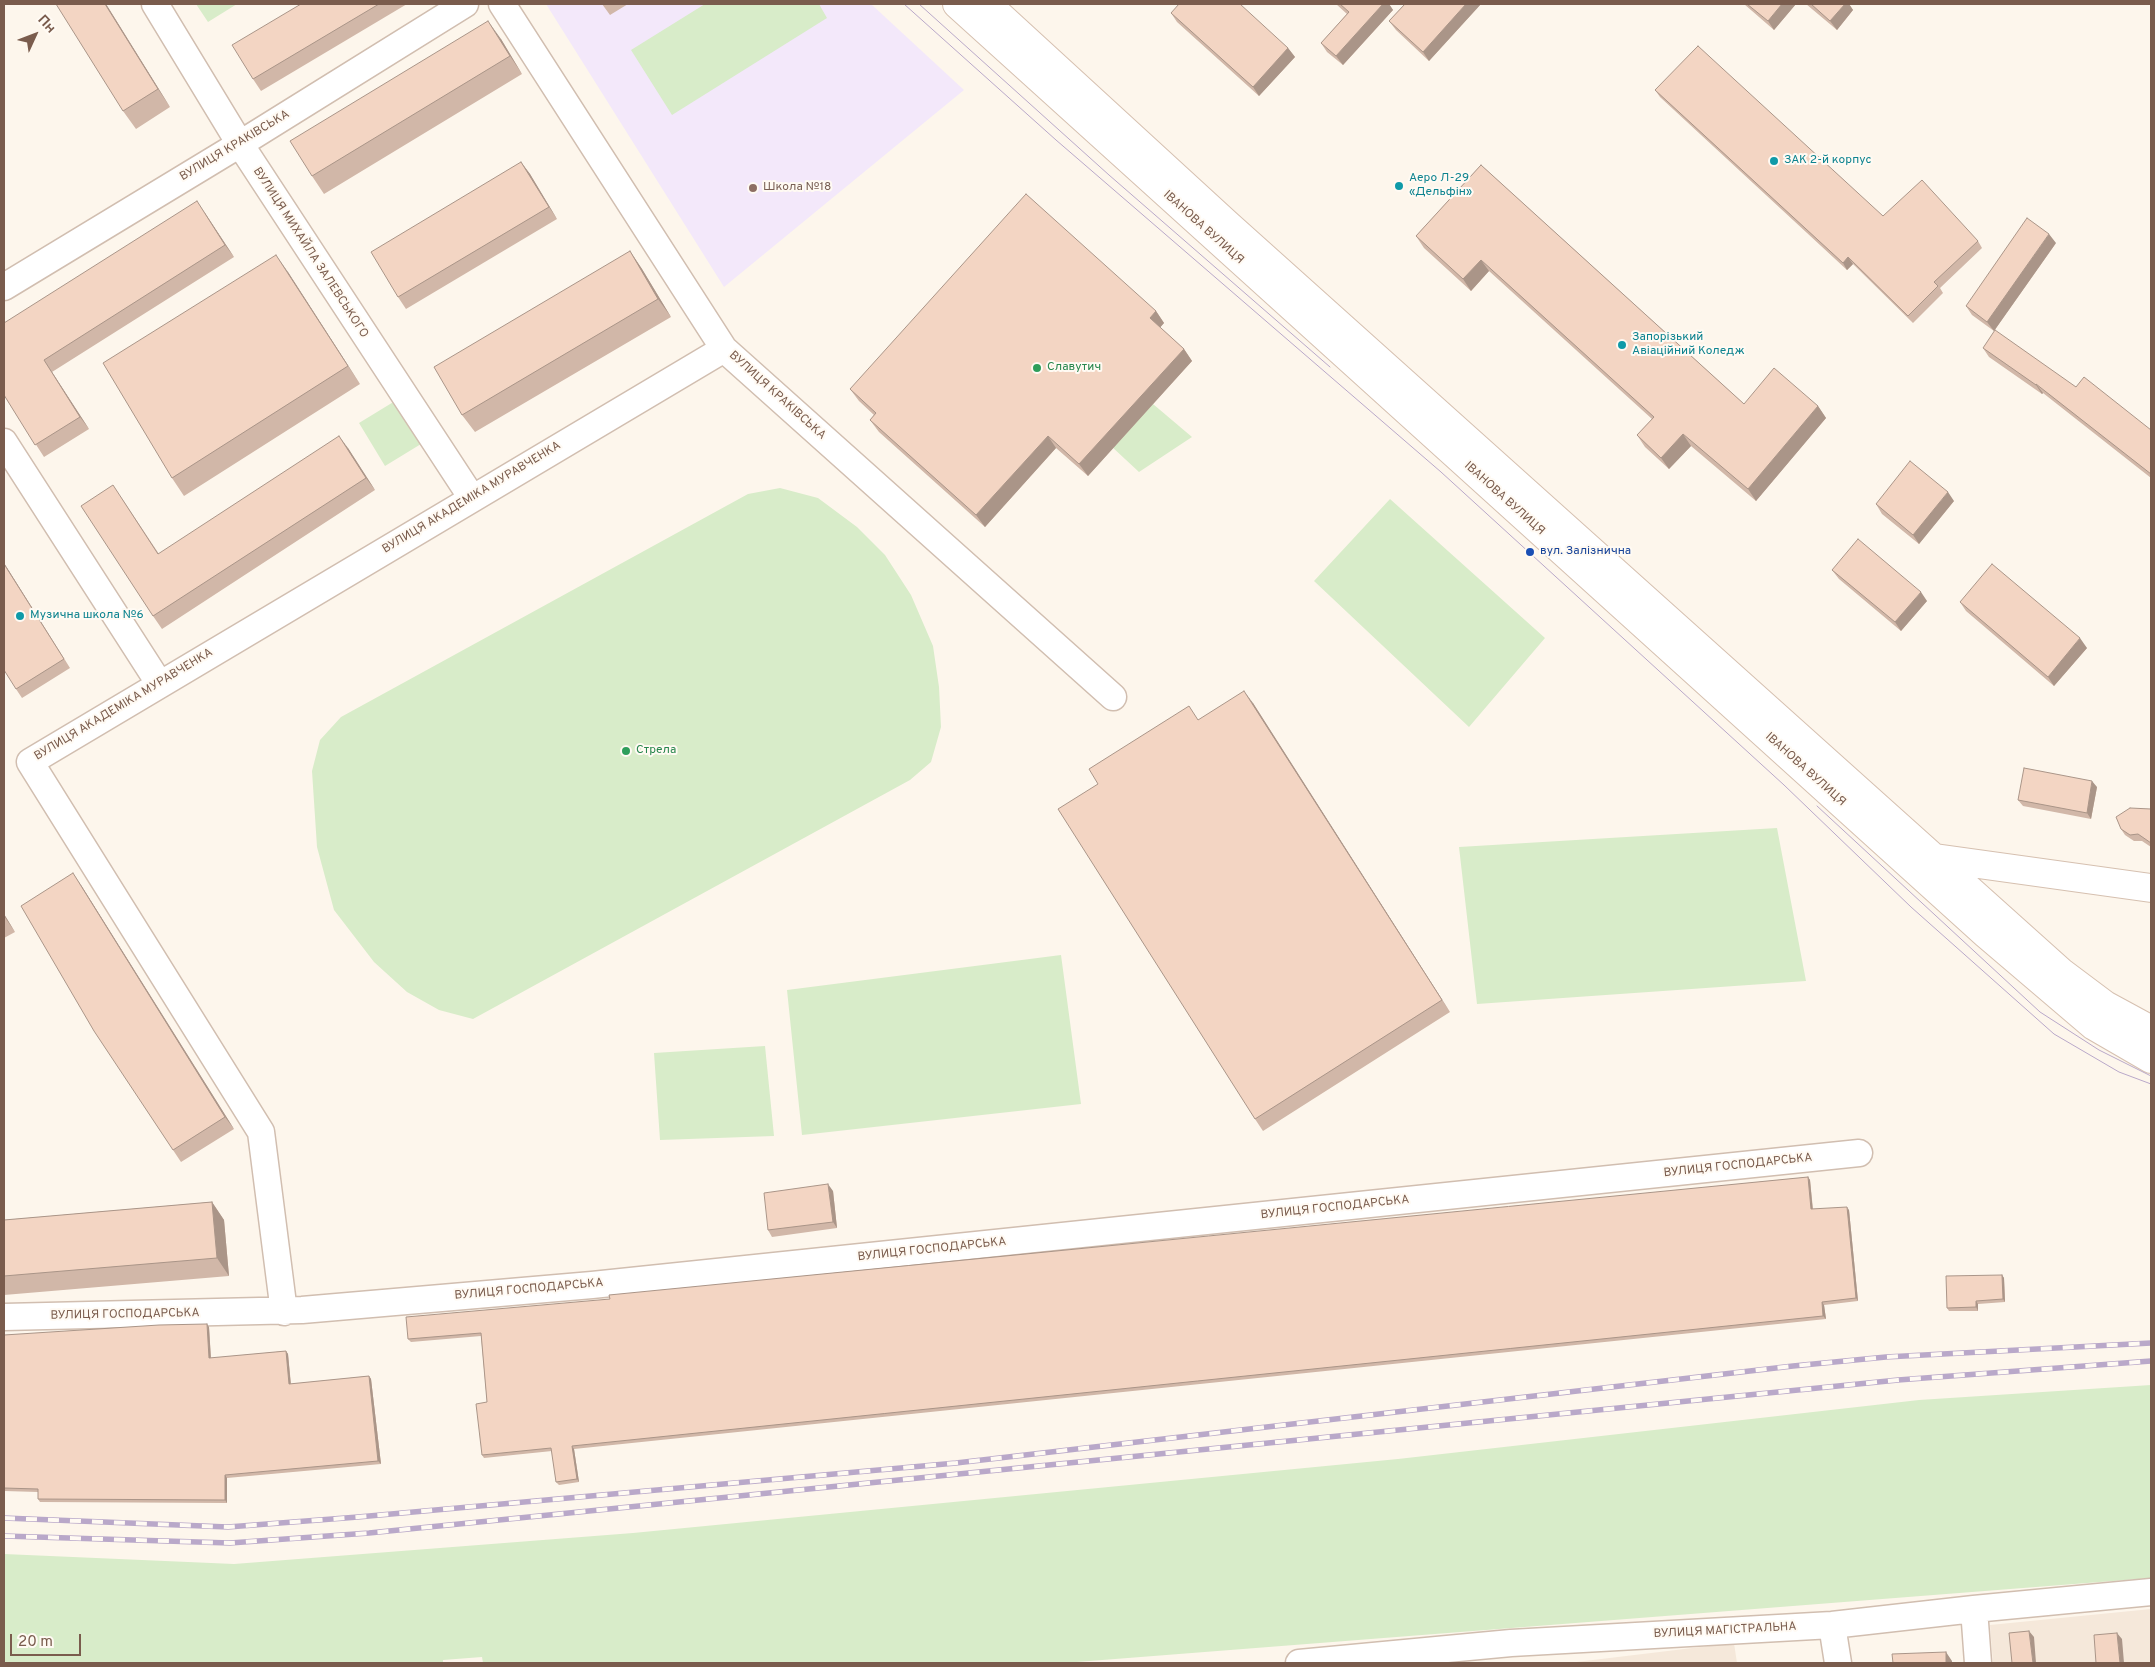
<!DOCTYPE html>
<html>
<head>
<meta charset="utf-8">
<style>
  body { margin:0 }
  #map { position:relative; width:2155px; height:1667px; overflow:hidden; background:#fdf6ec; font-family:Overpass,sans-serif }
  canvas { display:block }
  .frame { position:absolute; inset:0; border:5px solid #7a5c4d; pointer-events:none }
  .north { position:absolute; left:10px; top:10px; width:50px; height:50px; -webkit-text-stroke:4px #fffaf3; paint-order:stroke; rotate:47deg; font-size:14px; font-weight:700; line-height:20px; text-align:center; color:#7a5c4d }
  .north::after { content:''; display:block; margin:auto; width:18px; height:22px; background:#7a5c4d; clip-path:polygon(50% 0,100% 100%,50% 72%,0 100%) }
  .scale { position:absolute; left:10px; top:1634px; width:71px; height:22px; box-sizing:border-box; border:2px solid #7a5c4d; border-top:0; padding-left:6px; font-size:15px; line-height:18px; white-space:nowrap; color:#7a5c4d; -webkit-text-stroke:4px #fffaf3; paint-order:stroke }
</style>
</head>
<body>
<div id="map">
<canvas width="2155" height="1667"></canvas>
<div class="frame"></div>
<div class="north">Пн</div>
<div class="scale">20 m</div>
</div>
<script>
const c = document.querySelector('canvas').getContext('2d');
c.lineJoin = 'round';
function fill(path, color) {
  c.fillStyle = color;
  c.fill(path, 'evenodd');
}
function poly(rows) {
  const path = new Path2D();
  for (const r of rows) {
    path.moveTo(r[0], r[1]);
    for (let i = 2; i < r.length; i += 2) path.lineTo(r[i], r[i + 1]);
  }
  return path;
}
function stroke(path, color, width, dash) {
  c.strokeStyle = color;
  c.lineWidth = width;
  c.lineCap = dash ? 'butt' : 'round';
  c.setLineDash(dash || []);
  c.stroke(path);
}
function label(font, color, halo, rows, align = 'center') {
  c.font = font + ' Overpass,sans-serif';
  c.lineWidth = 4;
  c.setLineDash([]);
  c.textBaseline = 'middle';
  c.strokeStyle = halo;
  c.fillStyle = color;
  for (const [text, x, y, turn = 0] of rows) {
    c.save();
    c.translate(x, y);
    c.rotate((+turn || 0) * Math.PI / 180);
    c.textAlign = isNaN(turn) ? turn : align;
    if (halo) c.strokeText(text, 0, 0);
    c.fillText(text, 0, 0);
    c.restore();
  }
}
const residential = poly([
  [2151,1609,2151,1663,1993,1663,1990,1625],
  [1734,1643,1737,1663,1568,1663]
]);
const education = poly([
  [546,4,871,4,964,90,724,287]
]);
const green = poly([
  [196,4,237,4,208,22],
  [705,4,819,4,827,18,672,115,631,50],
  [395,401,421,444,385,466,359,423],
  [1153,404,1192,437,1139,472,1111,446],
  [780,488,818,498,857,527,885,555,911,595,933,646,939,687,941,727,931,762,910,780,473,1019,439,1010,407,992,374,962,334,910,317,847,312,771,320,740,341,717,748,494],
  [1390,499,1545,638,1469,727,1314,581],
  [1777,828,1806,981,1477,1004,1459,847],
  [1061,955,1081,1104,802,1135,787,990],
  [765,1046,774,1136,660,1140,654,1053],
  [2151,1385,2151,1578,1064,1663,483,1663,482,1657,443,1660,443,1663,4,1663,4,1554,234,1564,633,1533,1398,1459,1919,1400]
]);
const street = poly([
  [155,4,240,144,472,498],
  [502,4,724,349,1113,697],
  [4,287,240,144,465,4],
  [4,442,159,683],
  [284,1312,261,1132,30,762,724,349],
  [4,1317,302,1310,592,1285,1859,1153],
  [1974,1609,1978,1663],
  [1832,1625,1838,1663],
  [1299,1663,1511,1643,1832,1625,1974,1609,2151,1592]
]);
const secondary = poly([
  [957,4,1986,934,2094,1026,2151,1059],
  [987,4,1227,224,2061,972,2105,1005,2151,1030],
  [1935,858,2151,888]
]);
const tram = poly([
  [904,4,1056,140,1441,472,1784,785,1911,907,2054,1034,2119,1072,2151,1084],
  [919,4,1109,175,1330,367],
  [1817,806,2040,1012,2099,1050,2151,1076]
]);
const rail = poly([
  [4,1518,228,1527,358,1517,956,1463,1793,1366,1886,1357,2151,1343],
  [4,1536,230,1543,369,1533,1898,1380,2151,1361]
]);
const wall = poly([
  [106,4,170,107,136,129,123,111],
  [301,4,407,4,261,91,253,79],
  [602,4,628,4,610,15],
  [1336,4,1389,4,1393,10,1343,65,1327,52,1321,43,1347,14],
  [1405,4,1481,4,1429,61,1396,30,1389,21],
  [1744,4,1796,4,1774,30],
  [1806,4,1849,4,1853,10,1837,30],
  [1171,13,1288,48,1295,57,1259,96,1177,22],
  [501,39,522,74,324,194,312,176],
  [1655,90,1883,216,1978,241,1982,248,1940,288,1943,293,1913,323,1853,264,1847,270,1660,97],
  [521,162,530,174,557,219,406,309,398,297],
  [1481,165,1744,404,1818,406,1826,418,1756,501,1691,446,1669,469,1645,447,1637,435,1652,419,1489,271,1471,291,1424,248,1416,236],
  [205,213,234,257,52,372,89,429,44,457,4,395],
  [2056,243,1994,331,1972,315,1966,306],
  [630,251,642,269,671,317,475,432,462,415],
  [288,272,360,384,184,496,172,478],
  [1156,311,1164,323,1160,327,1184,349,1192,361,1088,476,1056,448,985,527,879,432,870,420,874,415,859,401,850,389],
  [1983,348,2076,387,2151,430,2151,478,2043,393,2042,394,1989,357],
  [348,448,375,490,162,629,153,616,121,497,159,554],
  [1954,501,1919,544,1882,514,1876,504],
  [4,563,70,668,22,698,16,689],
  [1832,570,1927,601,1901,631,1839,579],
  [1960,602,2087,648,2054,686,1966,611],
  [1253,703,1450,1012,1263,1131,1255,1119,1199,720],
  [2097,787,2091,819,2023,806,2018,800],
  [2151,809,2151,847,2142,841,2134,841,2125,835,2121,829],
  [81,885,234,1129,181,1162,173,1150],
  [4,914,15,932,4,938],
  [1808,1177,1810,1180,1813,1209,1849,1210,1858,1301,1824,1305,1826,1319,574,1449,579,1482,559,1485,556,1482,552,1451,484,1458,482,1455,487,1402,481,1336,411,1342,408,1339,610,1299],
  [833,1191,837,1228,772,1237,768,1230],
  [212,1202,224,1220,229,1276,4,1295,4,1220],
  [2002,1275,2004,1278,2005,1302,1978,1304,1978,1311,1949,1311,1947,1308],
  [209,1327,211,1358,286,1351,288,1354,291,1384,369,1376,371,1379,381,1464,227,1478,227,1503,40,1502,38,1499,38,1492,4,1491,4,1335]
]);
const shadedWall = poly([
  [105,4,106,4,170,107,158,89],
  [1383,4,1389,4,1393,10,1343,65,1336,56],
  [1466,4,1481,4,1429,61,1423,52],
  [1782,4,1796,4,1774,30,1768,21],
  [1845,4,1849,4,1853,10,1837,30,1830,21],
  [488,21,501,39,522,74,510,56],
  [1288,48,1295,57,1259,96,1253,87],
  [521,162,530,174,557,219,549,207],
  [197,201,205,213,234,257,225,245],
  [2049,234,2056,243,1994,331,1987,322],
  [630,251,642,269,671,317,658,299],
  [276,255,288,272,360,384,348,366],
  [1848,257,1853,264,1847,270,1843,263],
  [1481,260,1489,271,1471,291,1463,279],
  [1156,311,1164,323,1158,330,1150,318],
  [1184,349,1192,361,1088,476,1079,464],
  [44,360,52,372,89,429,80,417],
  [2036,384,2043,393,2042,394,2036,385],
  [1818,406,1826,418,1756,501,1748,489],
  [1683,434,1691,446,1669,469,1661,458],
  [339,436,348,448,375,490,366,478],
  [1048,436,1056,448,985,527,976,515],
  [1948,492,1954,501,1919,544,1913,535],
  [4,563,70,668,4,564],
  [1921,592,1927,601,1901,631,1895,622],
  [2080,638,2087,648,2054,686,2048,677],
  [1244,691,1253,703,1450,1012,1442,1000],
  [2092,781,2097,787,2091,819,2087,813],
  [73,873,81,885,234,1129,225,1117],
  [4,914,15,932,4,916],
  [1808,1177,1810,1180,1813,1213,1811,1209],
  [828,1184,833,1191,837,1228,833,1222],
  [212,1202,224,1220,229,1276,217,1258],
  [1847,1207,1849,1210,1858,1301,1856,1298],
  [2002,1275,2004,1278,2005,1302,2003,1299],
  [1976,1301,1978,1304,1978,1311,1976,1307],
  [1822,1302,1824,1305,1826,1319,1823,1316],
  [207,1324,209,1327,211,1361,209,1358],
  [286,1351,288,1354,291,1387,289,1384],
  [369,1376,371,1379,381,1464,378,1461],
  [572,1446,574,1449,579,1482,577,1479],
  [225,1475,227,1478,227,1503,225,1500],
  [2029,1631,2034,1637,2036,1663,2033,1663],
  [2117,1633,2122,1639,2124,1663,2120,1663],
  [1946,1652,1952,1661,1952,1663,1946,1663]
]);
const building = poly([
  [56,4,105,4,158,89,123,111,56,4],
  [301,4,379,4,253,79,232,45,301,4],
  [1179,4,1240,4,1288,48,1253,87,1171,13,1179,4],
  [1340,4,1383,4,1336,56,1321,43,1349,12,1340,4],
  [1405,4,1466,4,1423,52,1389,21,1405,4],
  [1747,4,1782,4,1768,21,1747,4],
  [1811,4,1845,4,1830,21,1811,4],
  [488,21,510,56,312,176,290,141,488,21],
  [1698,46,1883,216,1922,180,1978,241,1934,282,1938,286,1908,316,1848,257,1843,263,1655,90,1698,46],
  [521,162,549,207,398,297,371,252,521,162],
  [1481,165,1744,404,1774,368,1818,406,1748,489,1683,434,1661,458,1637,435,1654,417,1481,260,1463,279,1416,236,1481,165],
  [1026,194,1156,311,1150,318,1184,349,1079,464,1048,436,976,515,870,420,876,413,850,389,1026,194],
  [197,201,225,245,44,360,80,417,35,445,4,395,4,323,197,201],
  [2027,218,2049,234,1987,322,1966,306,2027,218],
  [630,251,658,299,462,415,434,367,630,251],
  [276,255,348,366,172,478,103,363,276,255],
  [1995,330,2076,387,2084,377,2151,430,2151,474,2036,384,2036,385,1983,348,1995,330],
  [339,436,366,478,153,616,81,506,113,485,158,554,339,436],
  [1910,461,1948,492,1913,535,1876,504,1910,461],
  [1858,539,1921,592,1895,622,1832,570,1858,539],
  [4,564,64,659,16,689,4,670,4,564],
  [1992,564,2080,638,2048,677,1960,602,1992,564],
  [1244,691,1442,1000,1255,1119,1058,809,1098,784,1089,769,1189,706,1198,720,1244,691],
  [2024,768,2092,781,2087,813,2018,800,2024,768],
  [2130,808,2151,809,2151,843,2138,834,2130,835,2121,829,2116,817,2130,808],
  [73,873,225,1117,173,1150,94,1031,21,906,73,873],
  [1808,1177,1811,1209,1847,1207,1856,1298,1822,1302,1823,1316,572,1446,577,1479,556,1482,551,1448,482,1455,476,1404,487,1402,481,1333,408,1339,406,1317,610,1299,609,1295,1808,1177],
  [828,1184,833,1222,768,1230,764,1193,828,1184],
  [212,1202,217,1258,4,1276,4,1220,212,1202],
  [2002,1275,2003,1299,1976,1301,1976,1307,1947,1308,1946,1276,2002,1275],
  [207,1324,209,1358,286,1351,289,1384,369,1376,378,1461,225,1475,225,1500,38,1499,38,1489,4,1488,4,1335,159,1325,207,1324],
  [2029,1631,2033,1663,2012,1663,2009,1633,2029,1631],
  [2117,1633,2120,1663,2096,1663,2094,1635,2117,1633],
  [1946,1652,1946,1663,1893,1663,1892,1654,1946,1652]
]);
const markers = [
  [1774,161,5,"#0f9aa8"],
  [1399,186,5,"#0f9aa8"],
  [753,188,5,"#8d6e63"],
  [1622,345,5,"#0f9aa8"],
  [1037,368,5,"#2e9e5b"],
  [1530,552,5,"#1a4fb4"],
  [20,616,5,"#0f9aa8"],
  [626,751,5,"#2e9e5b"]
];
const streetNames = [
  ["ВУЛИЦЯ КРАКІВСЬКА",235,146,-31],
  ["ІВАНОВА ВУЛИЦЯ",1203,228,42],
  ["ВУЛИЦЯ МИХАЙЛА ЗАЛЕВСЬКОГО",310,253,57],
  ["ВУЛИЦЯ КРАКІВСЬКА",777,396,42],
  ["ВУЛИЦЯ АКАДЕМІКА МУРАВЧЕНКА",472,498,-31],
  ["ІВАНОВА ВУЛИЦЯ",1504,499,42],
  ["ВУЛИЦЯ АКАДЕМІКА МУРАВЧЕНКА",124,705,-31],
  ["ІВАНОВА ВУЛИЦЯ",1805,770,42],
  ["ВУЛИЦЯ ГОСПОДАРСЬКА",1738,1166,-6],
  ["ВУЛИЦЯ ГОСПОДАРСЬКА",1335,1208,-6],
  ["ВУЛИЦЯ ГОСПОДАРСЬКА",932,1250,-6],
  ["ВУЛИЦЯ ГОСПОДАРСЬКА",529,1290,-5],
  ["ВУЛИЦЯ ГОСПОДАРСЬКА",125,1315,-1],
  ["ВУЛИЦЯ МАГІСТРАЛЬНА",1725,1631,-3]
];
const cultureNames = [
  ["ЗАК 2-й корпус",1784,161],
  ["Аеро Л-29",1409,179],
  ["«Дельфін»",1409,193],
  ["Запорізький",1632,338],
  ["Авіаційний Коледж",1632,352],
  ["Музична школа №6",30,616]
];
const educationNames = [
  ["Школа №18",763,188]
];
const leisureNames = [
  ["Славутич",1047,368],
  ["Стрела",636,751]
];
const transitNames = [
  ["вул. Залізнична",1540,552]
];
fill(residential, '#f5e8da');
fill(education, '#f3e8fa');
fill(green, '#d8ecc9');
stroke(street, '#d1beb0', 29);
stroke(secondary, '#d6c0b0', 30);
stroke(street, '#fff', 26);
stroke(secondary, '#fff', 28);
stroke(tram, '#b9a8c9', 1);
stroke(rail, '#b9a8c9', 5.5);
stroke(rail, '#fffaf3', 4, [11]);
fill(wall, '#d1b7a8');
fill(shadedWall, '#aa9588');
fill(building, '#f3d5c3');
stroke(building, '#aa9588', 1);
for (const [x, y, r, color] of markers) {
  const dot = new Path2D();
  dot.arc(x, y, r, 0, 2 * Math.PI);
  c.fillStyle = color;
  c.fill(dot);
  stroke(dot, '#fffaf3', 2);
}
label('12px', '#7a5c4d', '#fffaf3', streetNames);
label('12px', '#0d838f', '#fffaf3', cultureNames, 'left');
label('12px', '#785e54', '#fffaf3', educationNames, 'left');
label('12px', '#27864d', '#fffaf3', leisureNames, 'left');
label('12px', '#164399', '#fffaf3', transitNames, 'left');
</script>
</body>
</html>
